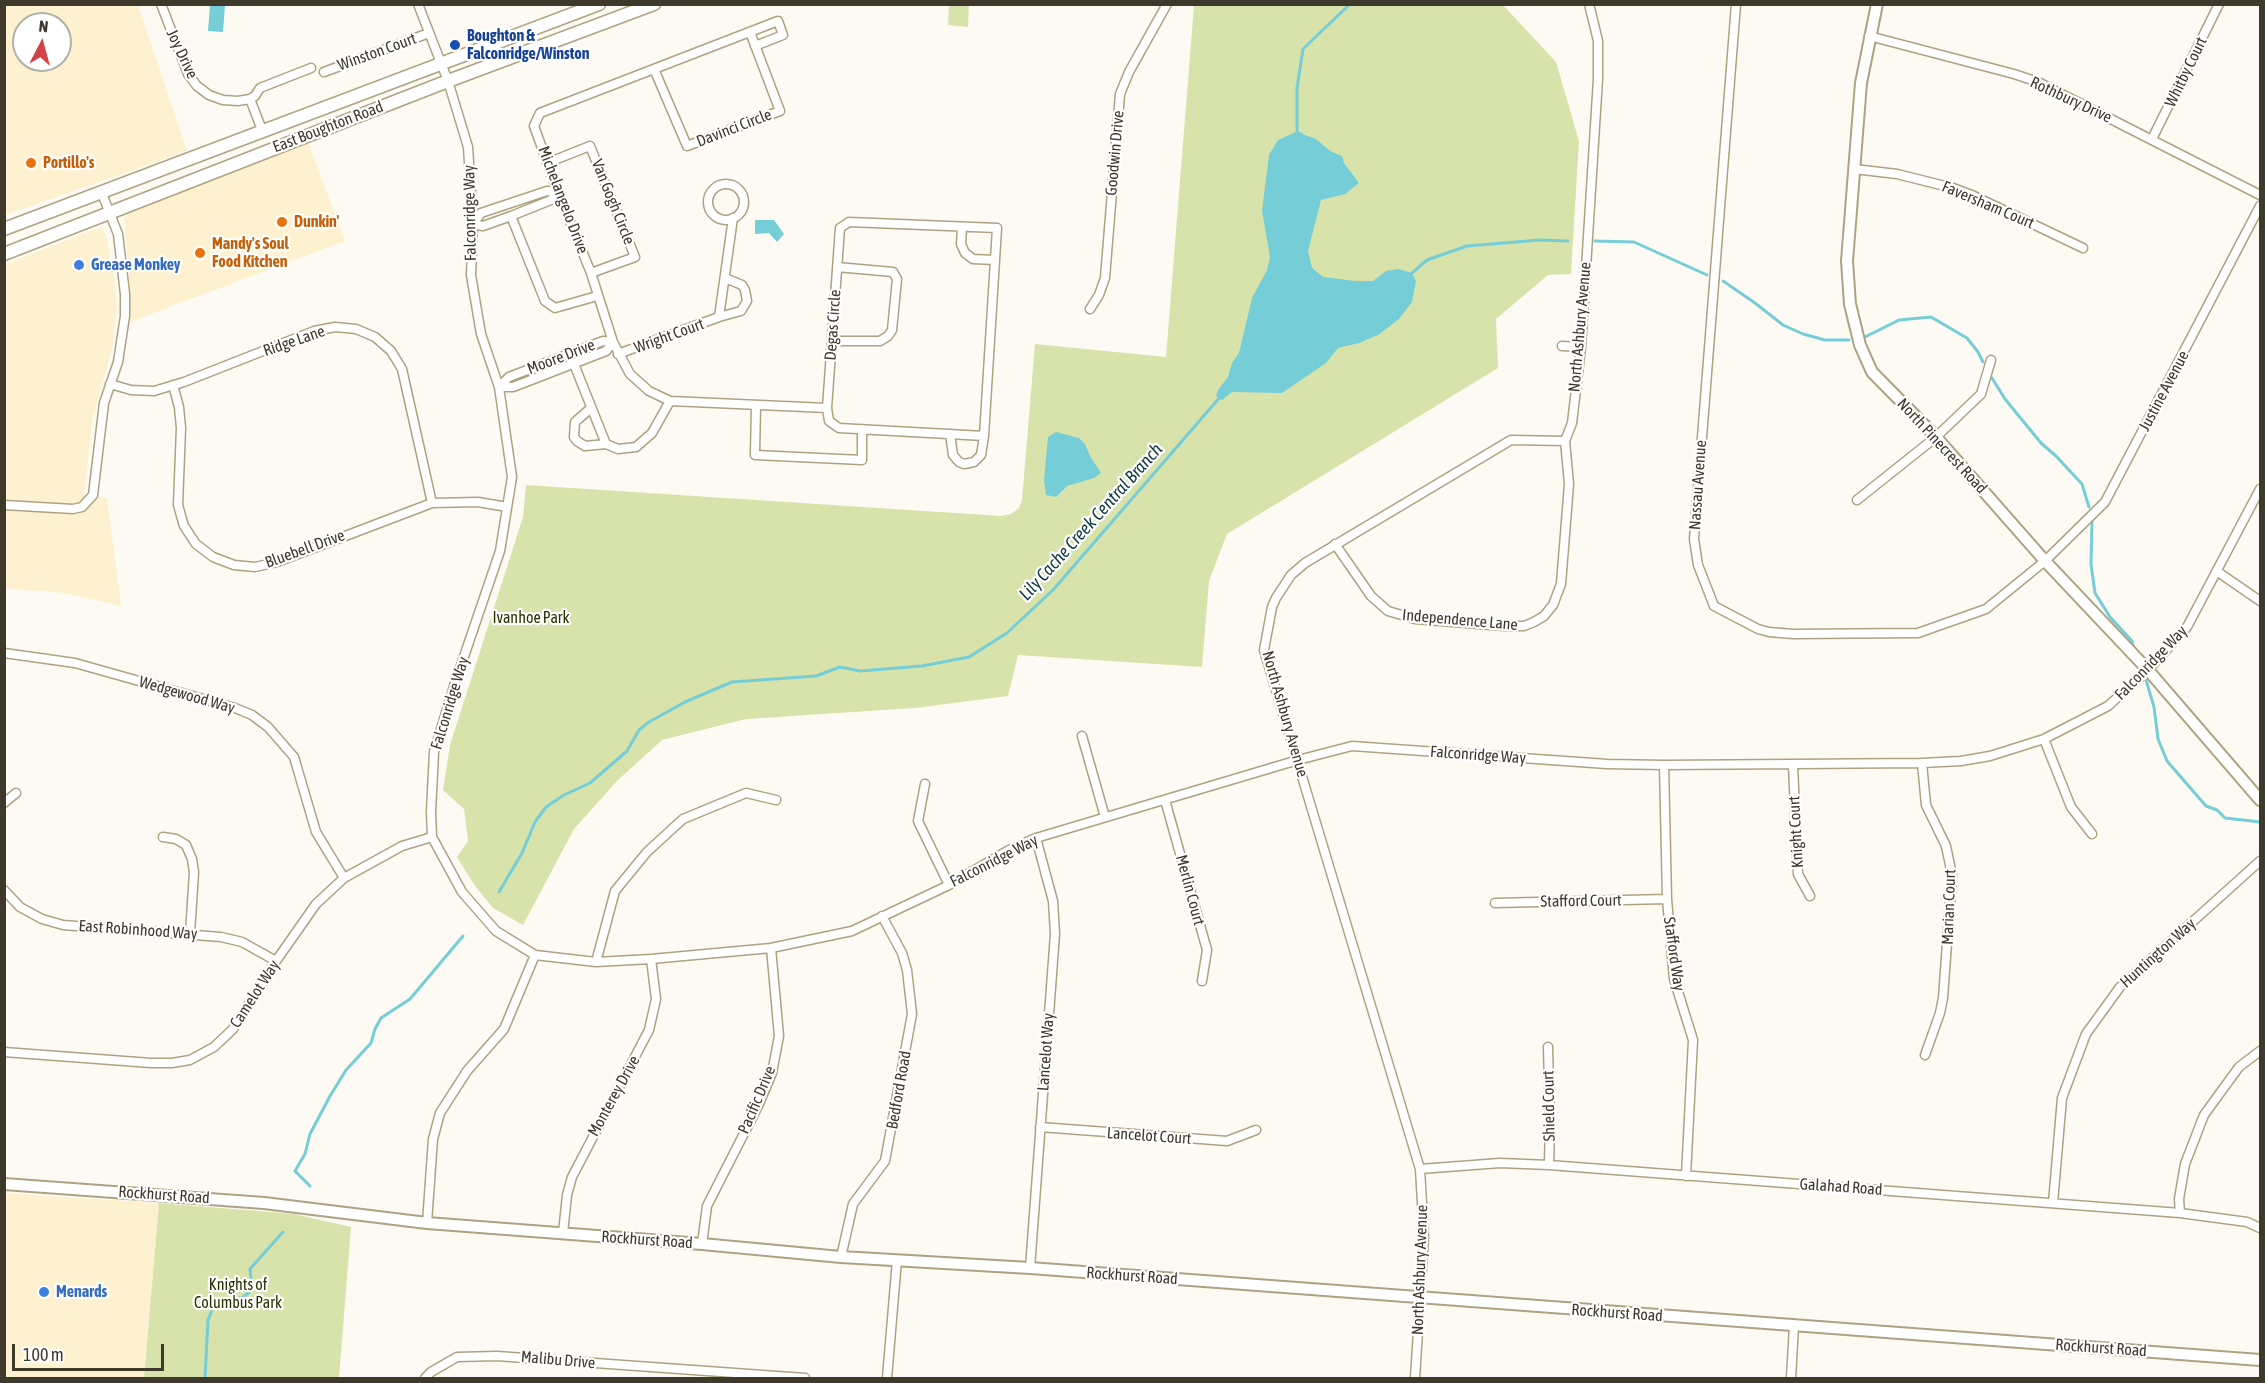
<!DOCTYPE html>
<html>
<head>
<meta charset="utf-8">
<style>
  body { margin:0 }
  #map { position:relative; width:2265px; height:1383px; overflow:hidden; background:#fdfaf3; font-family:"Asap Condensed",sans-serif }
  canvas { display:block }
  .frame { position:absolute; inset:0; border:6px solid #3f392c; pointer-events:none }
  .north { position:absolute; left:12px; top:12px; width:60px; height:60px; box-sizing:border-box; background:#fff; border:2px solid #b2b0ab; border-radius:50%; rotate:6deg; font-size:16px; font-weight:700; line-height:24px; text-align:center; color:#3f392c }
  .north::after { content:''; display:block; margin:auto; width:21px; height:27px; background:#d24246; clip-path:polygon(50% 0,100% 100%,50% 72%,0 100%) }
  .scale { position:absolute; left:12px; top:1344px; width:152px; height:27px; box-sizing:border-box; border:3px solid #3f392c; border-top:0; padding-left:8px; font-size:18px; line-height:21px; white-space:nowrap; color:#3f392c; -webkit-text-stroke:4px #fff; paint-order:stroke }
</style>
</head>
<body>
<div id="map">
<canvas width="2265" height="1383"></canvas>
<div class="frame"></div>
<div class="north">N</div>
<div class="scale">100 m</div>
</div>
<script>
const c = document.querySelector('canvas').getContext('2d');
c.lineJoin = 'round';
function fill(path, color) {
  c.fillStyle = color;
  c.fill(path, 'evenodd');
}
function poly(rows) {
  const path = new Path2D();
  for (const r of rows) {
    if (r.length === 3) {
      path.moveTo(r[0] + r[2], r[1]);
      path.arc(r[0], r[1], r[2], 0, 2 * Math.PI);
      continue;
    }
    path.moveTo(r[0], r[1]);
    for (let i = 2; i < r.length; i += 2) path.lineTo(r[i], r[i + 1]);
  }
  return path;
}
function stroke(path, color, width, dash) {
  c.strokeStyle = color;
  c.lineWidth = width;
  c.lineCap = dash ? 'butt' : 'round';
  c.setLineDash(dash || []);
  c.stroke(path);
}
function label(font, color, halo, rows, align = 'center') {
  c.font = font + ' "Asap Condensed",sans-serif';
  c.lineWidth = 4.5;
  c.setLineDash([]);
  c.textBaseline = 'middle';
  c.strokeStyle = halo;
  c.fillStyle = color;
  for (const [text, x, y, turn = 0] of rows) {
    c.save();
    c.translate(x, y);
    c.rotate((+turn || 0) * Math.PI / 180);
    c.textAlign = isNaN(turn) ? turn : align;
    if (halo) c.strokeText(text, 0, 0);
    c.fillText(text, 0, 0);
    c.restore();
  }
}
const built = poly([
  [4,5,138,5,187,151,5,215],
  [24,24,60,24,60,60,24,60],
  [308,142,345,241,130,322,130,284,124,219,129,210],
  [98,228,103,229,106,236,114,275,117,309,112,348,92,421,84,495,107,498,121,606,64,593,5,588,5,264],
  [4,1193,159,1203,144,1378,5,1378]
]);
const green = poly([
  [949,5,969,5,968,27,948,25],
  [1194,5,1503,5,1556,62,1579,141,1571,274,1548,275,1496,319,1498,368,1227,534,1209,581,1202,667,1018,655,1008,696,915,708,746,719,662,740,617,781,574,829,523,925,493,908,475,886,457,857,468,841,464,809,443,790,450,745,523,517,526,485,1001,516,1011,514,1019,508,1022,500,1035,344,1166,357],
  [159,1203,294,1214,351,1227,339,1378,144,1378]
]);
const water = poly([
  [210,5,225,5,223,32,208,31],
  [1298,131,1307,136,1316,139,1330,151,1342,156,1344,163,1359,183,1345,194,1321,200,1308,251,1312,268,1323,277,1355,281,1373,281,1386,271,1398,269,1412,273,1416,281,1412,302,1399,319,1378,335,1359,343,1338,348,1326,363,1282,393,1232,392,1222,400,1216,396,1218,390,1228,377,1232,363,1239,353,1252,298,1267,270,1270,257,1262,211,1269,155,1278,140],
  [755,220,774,220,784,234,777,242,769,233,755,234],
  [1056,432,1079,438,1085,444,1090,456,1101,473,1094,478,1067,486,1056,497,1046,495,1044,480,1048,437]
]);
const stream = poly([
  [1297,135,1297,88,1303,49,1350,4],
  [1595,241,1634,242,1707,275],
  [1412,273,1427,260,1467,246,1540,240,1568,241],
  [1723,281,1755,303,1783,325,1803,334,1825,340,1849,340],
  [1863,338,1899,320,1931,317,1967,338,1978,352,1983,362],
  [1992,378,2005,399,2041,443,2056,456,2082,484,2089,507],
  [2092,520,2091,564,2095,593,2110,617,2132,641,2134,650],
  [2146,680,2154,707,2158,739,2167,761,2206,806,2217,810,2225,818,2260,822],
  [499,892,522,853,535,822,546,807,564,795,590,783,627,751,639,730,649,722,685,702,732,682,816,676,840,667,860,671,922,666,969,657,1007,633,1053,590,1221,396],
  [310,1186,295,1171,305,1154,310,1134,330,1096,346,1070,371,1043,375,1029,381,1018,410,999,463,936],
  [205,1378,208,1320,212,1310,225,1299,242,1298,252,1290,250,1269,283,1232]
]);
const minor = poly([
  [161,4,188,74,197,86,209,95,223,100,238,101,250,99,262,130],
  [418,4,448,81,468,147,473,224,471,275,481,334,499,387,512,477,500,551,455,683,434,752,431,812,432,837,462,892,496,931,535,955,596,962,651,959,771,948,852,931,949,885,1009,850,1036,838,1298,760,1352,746,1607,764,1664,765,1922,763,1961,761,1990,756,2044,739,2108,706,2148,670,2187,627,2260,489],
  [1736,4,1694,539,1698,565,1714,606,1758,629,1769,632,1793,634,1918,633,1986,609,2045,561,2105,502,2260,206],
  [1869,36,2014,74,2038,82,2260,195],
  [755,46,783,35,778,21,540,113,534,126,558,192,591,273,613,342,630,374,649,391,670,401,827,408],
  [654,69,687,146,780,111,750,32],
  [324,72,429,33],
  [250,99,255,96,260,88,311,68],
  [2152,139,2219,4],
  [547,163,590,146,635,257,591,273],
  [1854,169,1897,174,1953,188,1974,196,2083,248],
  [726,202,18],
  [547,191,558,192,551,200,511,216,483,226,473,224,481,213,547,191],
  [511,216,545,301,555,308,597,296],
  [849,222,997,228,984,436,839,428,829,421,827,408,840,228,849,222],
  [962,227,961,244,965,253,973,259,995,260],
  [1090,309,1099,295,1105,278,1120,94,1129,72,1167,4],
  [719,317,741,311,747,301,745,290,742,285,725,278],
  [832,341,880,341,888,336,892,330,897,279,893,272,837,267],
  [1562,346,1581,347],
  [618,354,719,317,733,218],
  [574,364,606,444,618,449,636,447,652,433,670,401],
  [110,384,131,390,154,391,184,382,314,331,335,327,356,329,375,337,391,351,402,369,432,503],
  [173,385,179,407,181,428,178,505,184,526,196,544,213,557,234,565,255,567,277,562,432,503,478,502,507,507],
  [499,387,509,377,603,341,613,342],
  [499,387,513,387,606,351,613,342],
  [756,405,755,455,862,460,862,429],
  [591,408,575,422,574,437,577,441,585,446,606,444],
  [950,434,953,455,959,462,964,464,974,462,981,455,984,436],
  [1857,500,1936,437,1981,394,1991,360],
  [4,505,73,509,82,507,93,495,104,403,118,362,125,316,125,294,118,234,101,191],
  [1335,544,1371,596,1388,611,1415,619,1504,626,1524,626,1534,622,1544,616,1553,605,1561,584,1569,484,1565,441],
  [2218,572,2260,601],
  [4,653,75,663,235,708,252,715,268,727,294,757,316,832,344,878],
  [1082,736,1105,817],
  [2044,739,2071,807,2092,834],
  [1922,763,1926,805,1946,846,1952,875,1943,998,1940,1013,1925,1055],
  [1664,765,1667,899,1674,979,1693,1040,1686,1176],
  [1793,765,1798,874,1810,896],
  [925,784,918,821,949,885],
  [1165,800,1207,950,1202,981],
  [4,803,16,793],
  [163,837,176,839,186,845,192,859,194,872,190,934],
  [4,890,20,907,42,919,63,925,221,937,242,942,276,961],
  [1495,903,1667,899],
  [596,962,615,891,647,852,683,819,746,793,776,800],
  [1548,1047,1550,1122,1549,1165],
  [4,1052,151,1063,172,1063,190,1060,214,1047,233,1029,276,961,316,904,344,878,402,846,432,837],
  [1040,1127,1227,1141,1256,1130],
  [1420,1169,1500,1163,1549,1165,2180,1213,2247,1222,2260,1228],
  [2053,1203,2062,1098,2086,1034,2120,987,2260,861],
  [2180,1213,2179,1199,2185,1164,2204,1115,2239,1067,2260,1051],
  [427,1223,433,1139,440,1113,467,1071,504,1029,535,955],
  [563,1233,567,1195,572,1177,649,1030,656,999,651,959],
  [702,1244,707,1206,758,1106,772,1073,779,1036,771,948],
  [841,1257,853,1204,885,1161,912,1014,907,970,902,953,882,916],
  [1030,1268,1055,934,1053,901,1036,838],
  [425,1378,431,1372,457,1357,497,1356,805,1378],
  [887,1378,897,1260],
  [1415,1378,1424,1237,1420,1169,1264,650,1272,607,1276,598,1291,575,1305,563,1511,440,1565,441,1572,423,1581,347,1598,79,1598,41,1589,4],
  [1791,1378,1794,1326]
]);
const tertiary = poly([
  [1877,4,1861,83,1847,261,1850,304,1860,345,1872,372,1936,437,2045,561,2148,670,2260,800],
  [4,1184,264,1203,427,1223,702,1244,841,1257,1030,1268,2260,1360]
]);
const secondary = poly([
  [4,229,599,4],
  [4,254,448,81,654,4]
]);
const markers = [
  [455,45,6,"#1a4fb4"],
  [31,163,6,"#e8710a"],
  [282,222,6,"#e8710a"],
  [200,253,6,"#e8710a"],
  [79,265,6,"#3f7fe0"],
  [44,1292,6,"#3f7fe0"]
];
const transitNames = [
  ["Boughton &",467,36],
  ["Falconridge/Winston",467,54]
];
const streetNames = [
  ["Winston Court",377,52,-20],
  ["Joy Drive",182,54,65],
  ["Whitby Court",2186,72,-64],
  ["Rothbury Drive",2071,100,25],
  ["East Boughton Road",328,127,-21],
  ["Davinci Circle",734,128,-21],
  ["Goodwin Drive",1115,153,-85],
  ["Michelangelo Drive",563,200,69],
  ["Van Gogh Circle",613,202,68],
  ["Faversham Court",1988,205,23],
  ["Falconridge Way",470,213,-91],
  ["Degas Circle",833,325,-86],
  ["North Ashbury Avenue",1580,327,-85],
  ["Wright Court",669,336,-20],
  ["Ridge Lane",294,341,-19],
  ["Moore Drive",561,357,-21],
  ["Justine Avenue",2164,391,-62],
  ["North Pinecrest Road",1942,446,47],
  ["Nassau Avenue",1698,485,-86],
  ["Bluebell Drive",305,549,-20],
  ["Independence Lane",1460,620,5],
  ["Falconridge Way",2151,663,-46],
  ["Wedgewood Way",187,695,16],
  ["Falconridge Way",450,703,-73],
  ["North Ashbury Avenue",1285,714,74],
  ["Falconridge Way",1478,755,4],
  ["Knight Court",1796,832,-93],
  ["Falconridge Way",994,861,-27],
  ["Merlin Court",1190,890,75],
  ["Stafford Court",1581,901,-1],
  ["Marian Court",1949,907,-88],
  ["East Robinhood Way",138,930,4],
  ["Huntington Way",2158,953,-42],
  ["Stafford Way",1674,954,82],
  ["Camelot Way",255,994,-57],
  ["Lancelot Way",1046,1052,-86],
  ["Bedford Road",899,1090,-80],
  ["Monterey Drive",614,1096,-61],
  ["Pacific Drive",757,1100,-67],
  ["Shield Court",1549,1106,-91],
  ["Lancelot Court",1149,1136,4],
  ["Galahad Road",1841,1187,4],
  ["Rockhurst Road",164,1195,4],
  ["Rockhurst Road",647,1240,4],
  ["North Ashbury Avenue",1420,1270,-88],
  ["Rockhurst Road",1132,1276,4],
  ["Rockhurst Road",1617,1313,4],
  ["Rockhurst Road",2101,1348,4],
  ["Malibu Drive",558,1360,5]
];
const foodNames = [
  ["Portillo's",43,163],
  ["Dunkin'",294,222],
  ["Mandy's Soul",212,244],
  ["Food Kitchen",212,262]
];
const shopNames = [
  ["Grease Monkey",91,265],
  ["Menards",56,1292]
];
const parkNames = [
  ["Ivanhoe Park",531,618],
  ["Knights of",238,1285],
  ["Columbus Park",238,1303]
];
const waterNames = [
  ["Lily Cache Creek Central Branch",1091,522,-48]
];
fill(built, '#fef1cf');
fill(green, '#d8e3ab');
fill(water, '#75cdd7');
stroke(stream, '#75cdd7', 3);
stroke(minor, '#afa281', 11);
stroke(tertiary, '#afa281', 14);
stroke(secondary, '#afa281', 15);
stroke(minor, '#fff', 8);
stroke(tertiary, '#fff', 10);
stroke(secondary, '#fff', 12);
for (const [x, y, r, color] of markers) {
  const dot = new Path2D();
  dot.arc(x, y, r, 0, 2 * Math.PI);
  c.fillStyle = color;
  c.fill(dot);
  stroke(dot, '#fff', 2);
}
label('bold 16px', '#164399', '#fff', transitNames, 'left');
label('16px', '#3f392c', '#fff', streetNames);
label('bold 16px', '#c56008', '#fff', foodNames, 'left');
label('bold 16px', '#366cbe', '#fff', shopNames, 'left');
label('16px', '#2a3100', '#fff', parkNames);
label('italic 18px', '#0e383d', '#fff', waterNames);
</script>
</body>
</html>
